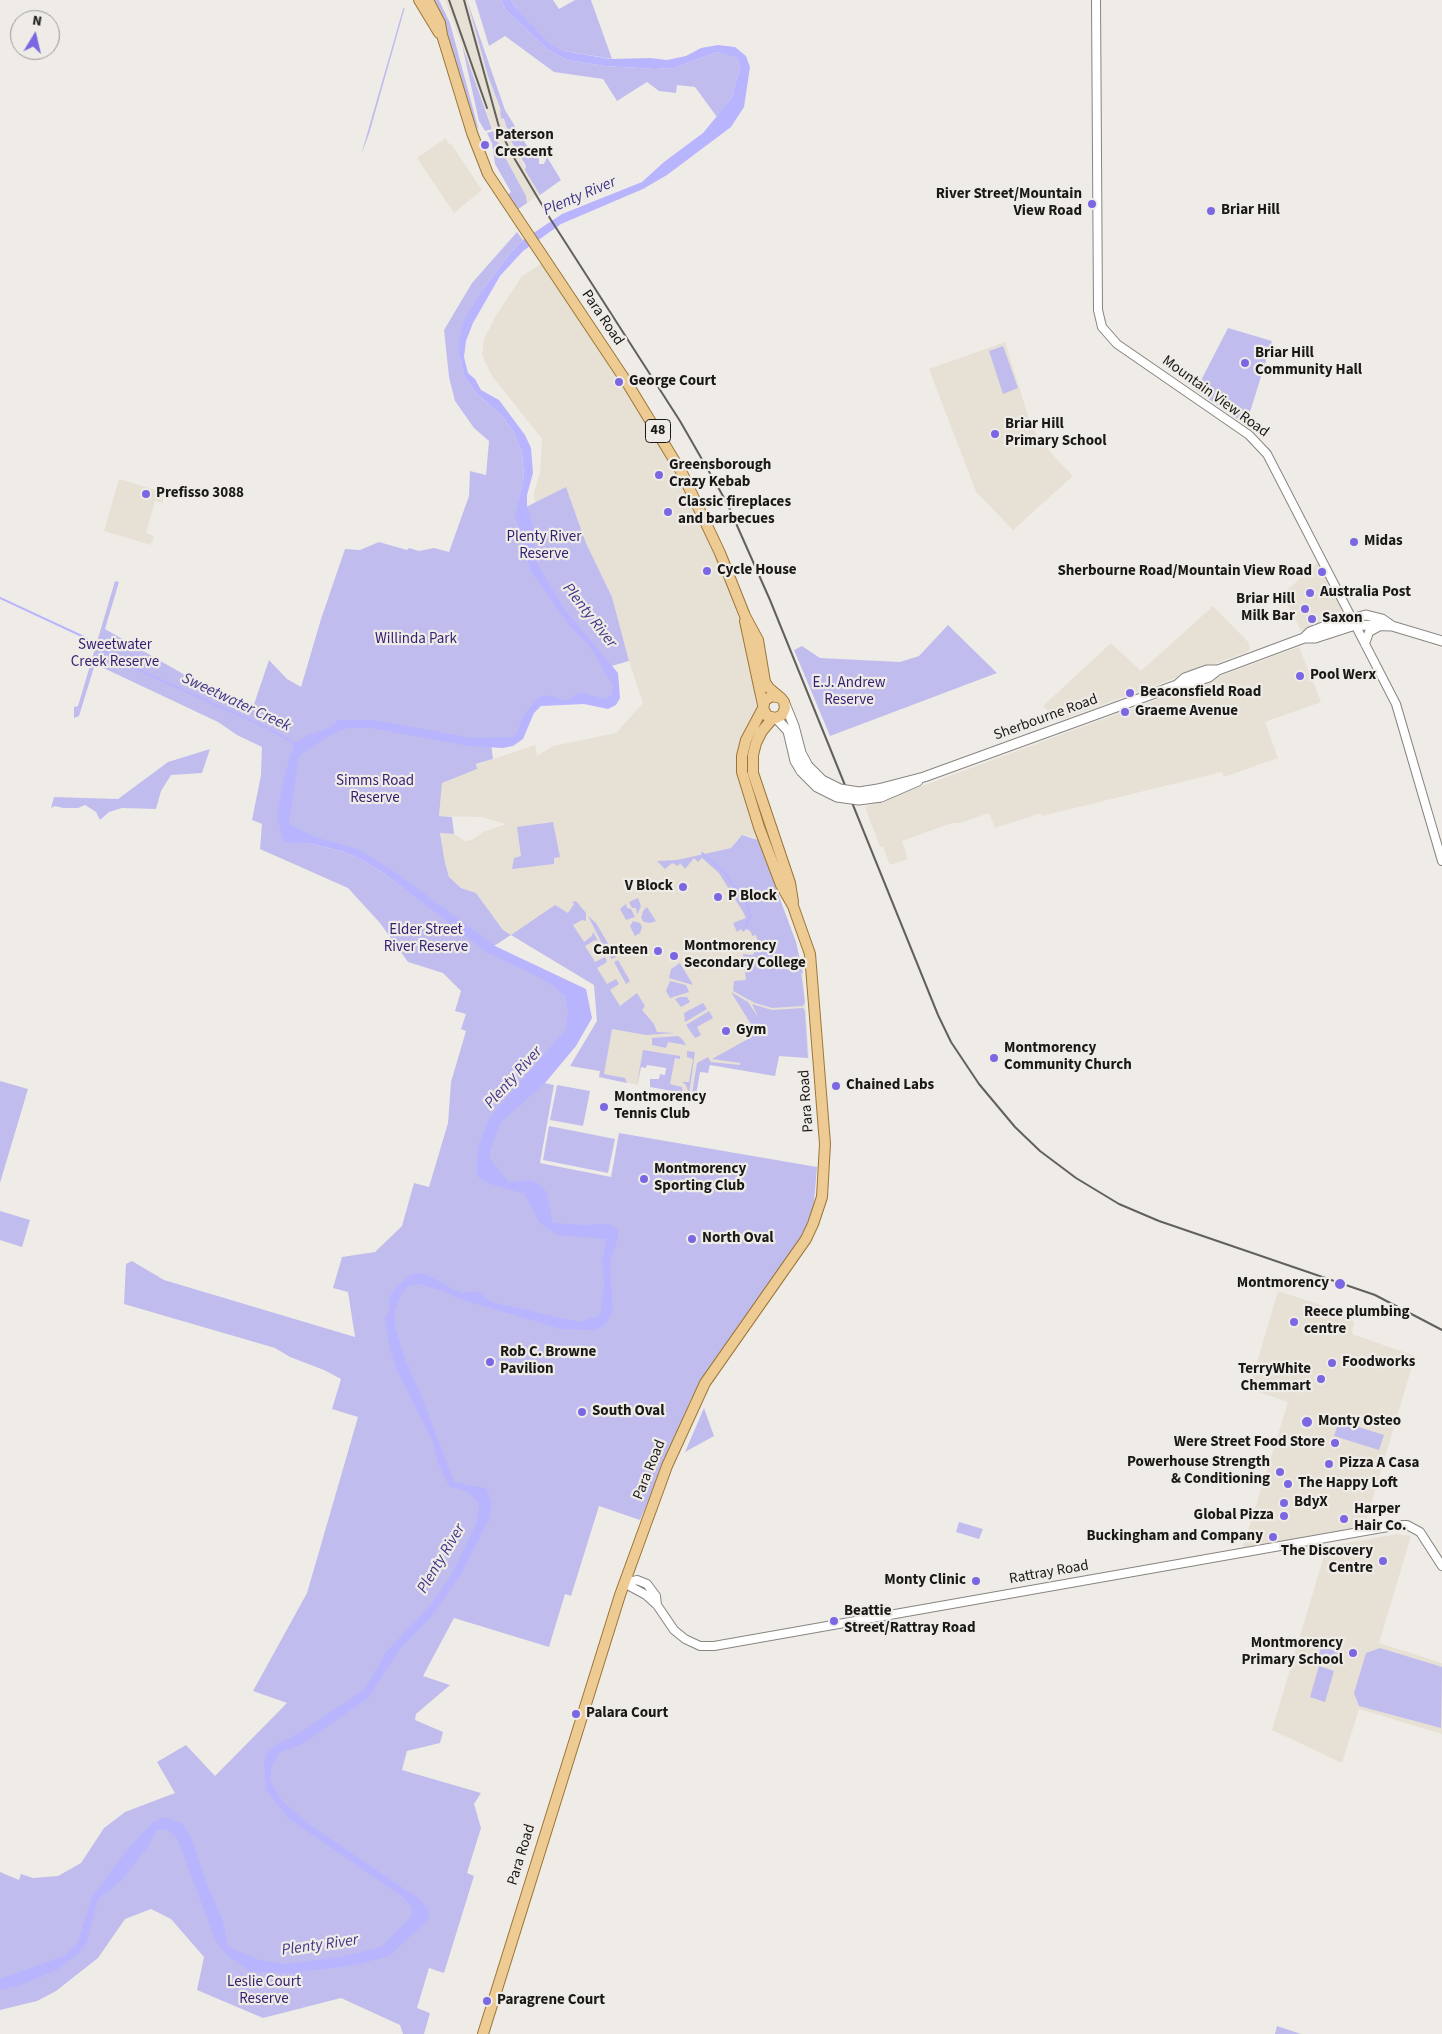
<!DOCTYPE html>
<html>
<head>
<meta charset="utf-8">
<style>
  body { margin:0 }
  #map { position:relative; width:1442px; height:2034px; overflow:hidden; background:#efece7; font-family:"Source Sans 3",sans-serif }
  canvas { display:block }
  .north { position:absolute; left:10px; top:10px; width:50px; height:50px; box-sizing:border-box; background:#efece7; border:1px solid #9a9894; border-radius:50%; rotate:9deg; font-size:14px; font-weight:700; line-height:20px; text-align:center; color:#1a1917 }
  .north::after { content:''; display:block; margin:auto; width:18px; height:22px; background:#7b67e2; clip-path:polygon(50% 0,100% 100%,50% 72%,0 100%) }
</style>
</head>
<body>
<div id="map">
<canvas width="1442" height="2034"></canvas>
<div class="north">N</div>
</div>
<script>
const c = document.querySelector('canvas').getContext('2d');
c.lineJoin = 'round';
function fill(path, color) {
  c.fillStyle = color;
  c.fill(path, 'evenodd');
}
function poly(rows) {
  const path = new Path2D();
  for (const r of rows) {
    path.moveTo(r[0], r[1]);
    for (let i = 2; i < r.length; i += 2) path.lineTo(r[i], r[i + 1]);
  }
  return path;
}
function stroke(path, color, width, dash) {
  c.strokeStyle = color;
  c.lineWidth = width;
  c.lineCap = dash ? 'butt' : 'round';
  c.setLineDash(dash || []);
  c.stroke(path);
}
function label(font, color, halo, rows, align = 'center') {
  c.font = font + ' "Source Sans 3",sans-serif';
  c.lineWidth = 4.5;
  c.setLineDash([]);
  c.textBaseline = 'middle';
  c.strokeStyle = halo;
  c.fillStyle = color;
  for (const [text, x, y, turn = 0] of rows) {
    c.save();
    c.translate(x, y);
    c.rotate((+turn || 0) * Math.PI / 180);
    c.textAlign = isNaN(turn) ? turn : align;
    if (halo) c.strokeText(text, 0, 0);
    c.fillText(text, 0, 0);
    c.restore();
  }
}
const built = poly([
  [445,0,467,0,488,76,511,141,540,195,527,203,501,151,498,149,499,145],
  [446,138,447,142,452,145,482,190,454,213,417,158],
  [541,264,642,416,675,471,721,569,745,636,757,710,741,746,761,843,753,837,742,835,733,845,754,849,783,908,796,942,803,973,809,1058,779,1056,775,1076,701,1063,696,1095,667,1090,673,1058,644,1053,638,1085,599,1077,600,1071,570,1066,597,1021,594,985,503,930,476,893,461,888,449,877,445,863,440,833,454,834,465,841,472,840,483,832,506,824,482,817,439,816,442,783,477,769,476,765,535,745,537,756,553,746,616,733,643,703,629,661,612,597,586,543,566,487,535,503,534,492,540,473,542,439,492,376,482,355,484,339,495,317,522,276],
  [1005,342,1032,428,1053,455,1073,476,1013,530,976,492,929,369],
  [119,479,159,491,163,494,163,503,155,501,146,533,154,536,151,545,104,531],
  [1318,562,1342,607,1341,613,1337,619,1302,632,1282,595],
  [1213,606,1249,643,1250,648,1247,652,1063,719,1056,718,1043,706,1111,643,1141,671],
  [1299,647,1321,702,1265,722,1278,758,1224,777,1222,772,1042,816,1041,813,995,828,989,813,960,823,952,823,902,841,908,859,890,865,883,847,880,847,865,807],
  [1278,1291,1348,1314,1354,1323,1352,1334,1415,1356,1364,1528,1242,1550,1288,1402,1249,1389],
  [1397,1534,1411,1536,1379,1643,1442,1663,1442,1734,1359,1709,1342,1763,1272,1730,1325,1552,1329,1546]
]);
const green = poly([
  [431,0,439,0,450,23,479,131,473,120,442,19],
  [467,0,505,110,532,154,539,159,539,164,544,164,547,157,561,180,540,195,525,170,526,166,511,141,504,119,501,118,500,108,488,76],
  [475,0,501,0,505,9,547,49,567,60,605,66,655,69,674,68,717,52,728,55,737,58,740,68,731,99,717,117,695,87,677,85,676,93,659,91,647,82,617,101,603,79,554,72,505,36,489,46],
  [511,0,553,0,559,9,575,0,591,0,612,59,565,51,549,44,514,6],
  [405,7,369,134,361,155,403,9],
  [462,45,492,129,485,131,479,121],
  [493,131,499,145,498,149,501,150,526,196,527,203,517,210,507,195,511,192,495,164,492,143,487,133],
  [517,232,523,240,511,252,484,288,459,340,459,356,465,378,476,393,503,417,513,431,522,453,524,477,516,512,566,487,586,543,612,597,629,661,608,667,616,686,612,702,538,704,520,737,491,743,493,759,476,764,477,769,442,783,439,816,452,817,454,834,440,833,445,863,449,877,461,888,476,893,503,930,511,935,555,905,568,913,574,904,572,902,576,901,586,913,586,921,582,920,573,925,584,942,592,936,593,932,598,941,595,940,585,946,595,962,605,957,607,962,597,968,607,984,616,979,618,982,619,984,610,990,620,1006,637,993,645,1006,642,1010,654,1024,657,1032,675,1033,646,1035,612,1029,604,1074,625,1078,627,1083,599,1077,600,1071,570,1066,597,1021,594,985,511,935,491,948,554,979,578,1019,535,1081,554,1085,540,1163,611,1177,619,1133,817,1167,814,1203,804,1232,782,1266,719,1353,691,1399,640,1520,599,1506,571,1596,565,1594,549,1647,454,1618,423,1676,450,1685,416,1714,415,1720,443,1732,440,1743,407,1751,402,1770,481,1793,474,1804,481,1828,467,1873,474,1876,444,1973,429,1968,417,2008,430,2013,424,2034,403,2034,400,2025,341,1998,263,2018,197,1990,204,1957,171,1919,151,1909,125,1919,98,1958,56,1991,37,2001,0,2010,0,1872,19,1880,21,1874,33,1878,58,1876,81,1863,104,1828,125,1812,175,1793,157,1762,186,1745,215,1776,287,1703,253,1691,307,1593,358,1417,332,1409,341,1379,324,1370,290,1357,275,1348,124,1304,126,1264,132,1261,164,1280,355,1337,348,1292,333,1288,342,1257,375,1252,402,1226,414,1183,429,1187,448,1123,451,1082,466,1031,461,1029,466,1014,455,1011,461,991,443,973,408,962,380,923,348,888,260,849,262,824,252,820,261,775,262,747,237,735,218,722,95,664,79,716,74,718,74,707,78,706,115,581,119,582,105,629,251,713,269,660,287,679,301,687,321,619,345,549,360,550,379,542,407,550,409,548,419,551,434,548,449,552,469,496,470,471,486,475,489,441,474,428,455,401,449,377,444,330,472,283],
  [285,826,377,865,491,949,486,951,385,874,364,861,344,852,313,844,284,841,282,830],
  [1228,328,1272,341,1246,425,1196,390],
  [1003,346,1018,388,1003,394,989,351],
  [948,625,997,673,830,736,794,650,802,646,820,658,900,662,919,656],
  [210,749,202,773,171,775,161,791,156,809,122,808,109,812,100,820,96,812,85,805,78,808,63,808,55,806,51,808,54,797,118,799,168,762],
  [553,822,560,857,554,858,554,864,512,869,514,858,521,856,517,827],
  [742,835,758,840,796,942,803,973,801,973,805,1002,803,1006,772,1008,755,1003,733,991,734,981,746,980,743,954,753,955,758,942,756,935,752,936,751,932,747,929,743,932,741,929,737,932,733,923,746,918,743,912,719,873,702,858,698,862,694,858,685,869,680,863,678,866,672,863,665,869,657,861,677,860,731,848],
  [638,898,641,906,637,915,636,908,632,908,629,902],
  [626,904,627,908,631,909,635,917,626,920,620,909],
  [647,907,656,921,650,923,644,922,641,918,643,911],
  [588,916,596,923,616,957,612,959,608,955],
  [633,921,640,923,642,927,640,933,635,936,630,926],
  [618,960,630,981,626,984,614,962],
  [680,963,693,985,669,978,671,969],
  [670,981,686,985,689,992,670,998,666,991],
  [731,992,748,1002,758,1017,752,1004,772,1010,803,1008,805,1011,808,1058,779,1056,775,1076,710,1065,708,1073,700,1072,696,1095,692,1094,697,1063,708,1057,711,1062,740,1065,740,1063,712,1059,748,1039,752,1026],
  [680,997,687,997,690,1002,681,1007,675,999],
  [703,1003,707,1009,685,1022,684,1013],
  [709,1011,713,1018,697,1027,701,1035,695,1038,686,1025],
  [678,1036,683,1040,686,1045,668,1042,666,1048,652,1045,652,1038],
  [643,1050,680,1056,680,1059,675,1058,670,1084,682,1087,683,1093,650,1087,650,1079,659,1079,660,1074,665,1075,666,1068,647,1065,646,1068,641,1067,637,1084],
  [687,1051,695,1052,689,1094,686,1085,682,1082,689,1082,693,1059,687,1057],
  [0,1081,28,1089,0,1183],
  [557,1085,590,1091,583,1126,550,1120],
  [549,1126,615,1139,608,1173,543,1160],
  [0,1211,30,1220,22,1247,0,1240],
  [704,1408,714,1436,685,1452],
  [1339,1421,1384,1435,1379,1450,1334,1436],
  [959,1522,983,1529,979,1539,956,1532],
  [1321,1647,1341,1652,1335,1666,1328,1665,1318,1658],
  [1380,1648,1442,1667,1441,1728,1359,1706,1354,1693,1366,1653],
  [1319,1666,1334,1671,1325,1702,1310,1697],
  [1277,2026,1301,2034,1275,2034]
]);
const water = poly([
  [501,0,511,0,514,6,550,44,565,51,610,59,650,58,667,60,686,56,701,48,718,45,735,47,746,56,750,67,744,107,731,127,667,175,643,189,561,224,523,251,500,276,473,323,466,341,464,357,468,373,475,379,481,390,499,400,525,435,531,448,533,473,527,495,527,506,534,530,535,560,565,610,618,673,620,698,616,705,608,709,584,704,541,706,534,713,523,739,513,746,503,748,468,746,371,728,347,728,330,735,299,756,289,824,315,837,358,849,395,872,495,946,586,989,592,1018,576,1046,545,1083,500,1123,490,1152,490,1159,509,1182,531,1180,542,1186,547,1193,553,1223,586,1225,600,1224,612,1225,618,1230,618,1238,610,1262,613,1310,607,1322,602,1327,593,1330,561,1329,460,1299,446,1292,419,1284,408,1286,401,1295,395,1310,395,1327,406,1361,421,1395,454,1482,486,1488,492,1504,489,1520,462,1572,432,1616,400,1649,368,1698,302,1744,279,1753,272,1765,270,1780,282,1801,307,1823,418,1898,428,1908,429,1919,389,1956,355,1965,292,1973,251,1972,229,1957,216,1942,177,1838,166,1829,157,1830,147,1848,120,1882,98,1899,87,1942,79,1953,57,1970,20,1985,0,1990,0,1979,64,1956,77,1944,92,1897,126,1851,152,1823,164,1817,183,1824,192,1839,208,1887,223,1921,228,1947,260,1960,287,1964,345,1956,381,1947,411,1917,412,1908,403,1897,288,1818,266,1790,264,1765,266,1754,276,1745,301,1732,365,1689,386,1652,432,1603,451,1575,476,1524,479,1503,468,1492,449,1486,438,1463,433,1442,397,1371,389,1345,385,1318,389,1311,390,1297,395,1288,409,1276,416,1273,427,1275,455,1290,463,1293,477,1291,492,1302,579,1322,599,1316,601,1309,604,1281,602,1263,606,1239,557,1235,538,1221,525,1194,490,1184,479,1178,476,1172,478,1147,489,1118,566,1029,568,1011,565,997,555,987,535,975,486,952,385,874,364,861,344,852,313,844,284,842,277,817,283,781,294,744,306,736,329,728,339,720,375,720,472,738,512,737,517,733,523,716,539,697,550,695,566,701,580,692,604,699,612,695,613,685,590,647,569,625,530,570,515,515,524,477,522,453,513,431,503,417,476,393,465,378,459,356,459,340,463,322,484,288,511,252,523,240,562,214,642,182,664,162,703,133,731,99,740,68,737,58,717,52,674,68,655,69,605,66,567,60,547,49,505,9]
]);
const stream = poly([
  [0,598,84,637,123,663,263,726,293,742,295,747],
  [702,853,725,873,748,906,750,917,746,926]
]);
const tertiary = poly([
  [1096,0,1098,310,1102,327,1117,344,1249,435,1267,454,1396,704,1442,861],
  [1365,644,1369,632,1380,626],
  [624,1583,646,1595,657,1605,674,1630,685,1639,700,1646,714,1646,1399,1525,1407,1525,1420,1532,1442,1566],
  [624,1583,637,1580,647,1584,656,1596,657,1605]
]);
const secondary = poly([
  [1304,638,1310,632,1331,624,1366,615,1382,619,1392,626,1442,641],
  [1177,685,1185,685,1209,677,1218,670],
  [785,704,794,726,801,753,808,766],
  [776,718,788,731,795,761,801,771],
  [878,789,924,777,1177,685,1185,678,1207,670,1218,670,1304,638,1315,638,1355,625,1392,626],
  [881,797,918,781]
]);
const primary = poly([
  [419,0,439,33],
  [428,0,440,23,442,35,472,133,488,174,626,381,682,473,720,553,745,616,758,640,765,682,769,688,781,698,784,702,785,708,782,715,776,718,767,716,763,708,765,700,772,696,781,698],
  [745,621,763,705],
  [773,718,762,731,756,743,753,755,753,773,790,883,793,902],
  [483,2034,620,1595,667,1466,705,1383,806,1239,813,1224,822,1197,825,1144,810,954,793,906,781,885,759,827,742,772,742,756,746,740,763,708]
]);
const rail = poly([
  [449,0,487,108],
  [464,0,499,127,510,151,551,220,680,421,727,503,770,600,938,1015,951,1042,979,1084,1015,1127,1040,1151,1076,1178,1119,1204,1159,1221,1375,1295,1442,1330]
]);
const secondaryBridge = poly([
  [808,766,822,780,840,789,859,792,878,789],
  [801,771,817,787,837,797,859,800,881,797]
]);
const markers = [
  [485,145,5,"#7b67e2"],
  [1092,204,5,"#7b67e2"],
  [1211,211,5,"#7b67e2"],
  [1245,363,5,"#7b67e2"],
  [619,382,5,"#7b67e2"],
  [995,434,5,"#7b67e2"],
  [659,475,5,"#7b67e2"],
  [146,494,5,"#7b67e2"],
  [668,512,5,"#7b67e2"],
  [1354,542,5,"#7b67e2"],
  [707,571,5,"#7b67e2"],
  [1322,572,5,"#7b67e2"],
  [1310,593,5,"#7b67e2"],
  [1305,609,5,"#7b67e2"],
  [1312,619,5,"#7b67e2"],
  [1300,676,5,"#7b67e2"],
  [1130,693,5,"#7b67e2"],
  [1125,712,5,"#7b67e2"],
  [683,887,5,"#7b67e2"],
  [718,897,5,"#7b67e2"],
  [658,951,5,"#7b67e2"],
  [674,956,5,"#7b67e2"],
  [726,1031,5,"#7b67e2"],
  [994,1058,5,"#7b67e2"],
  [836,1086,5,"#7b67e2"],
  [604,1107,5,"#7b67e2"],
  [644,1179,5,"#7b67e2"],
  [692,1239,5,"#7b67e2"],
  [1340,1284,6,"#7b67e2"],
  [1294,1322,5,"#7b67e2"],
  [490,1362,5,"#7b67e2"],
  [1332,1363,5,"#7b67e2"],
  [1321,1379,5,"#7b67e2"],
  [582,1412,5,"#7b67e2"],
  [1307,1422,6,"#7b67e2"],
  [1335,1443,5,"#7b67e2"],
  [1329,1464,5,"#7b67e2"],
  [1280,1472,5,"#7b67e2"],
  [1288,1484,5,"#7b67e2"],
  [1284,1503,5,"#7b67e2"],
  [1284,1516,5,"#7b67e2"],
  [1344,1519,5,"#7b67e2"],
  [1273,1537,5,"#7b67e2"],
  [1383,1561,5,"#7b67e2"],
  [976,1581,5,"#7b67e2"],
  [834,1621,5,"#7b67e2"],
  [1353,1653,5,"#7b67e2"],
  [576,1714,5,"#7b67e2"],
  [487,2001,5,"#7b67e2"]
];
const shields = [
  [658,431,25]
];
const shieldNames = [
  ["48",658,431]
];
const poiNames = [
  ["Paterson",495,136],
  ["Crescent",495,153],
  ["River Street/Mountain",1082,195,"right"],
  ["View Road",1082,212,"right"],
  ["Briar Hill",1221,211],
  ["Briar Hill",1255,354],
  ["Community Hall",1255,371],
  ["George Court",629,382],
  ["Briar Hill",1005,425],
  ["Primary School",1005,442],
  ["Greensborough",669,466],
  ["Crazy Kebab",669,483],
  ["Prefisso 3088",156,494],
  ["Classic fireplaces",678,503],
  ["and barbecues",678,520],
  ["Midas",1364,542],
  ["Cycle House",717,571],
  ["Sherbourne Road/Mountain View Road",1312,572,"right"],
  ["Australia Post",1320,593],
  ["Briar Hill",1295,600,"right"],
  ["Milk Bar",1295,617,"right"],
  ["Saxon",1322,619],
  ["Pool Werx",1310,676],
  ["Beaconsfield Road",1140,693],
  ["Graeme Avenue",1135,712],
  ["V Block",673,887,"right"],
  ["P Block",728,897],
  ["Montmorency",684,947],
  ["Secondary College",684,964],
  ["Canteen",648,951,"right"],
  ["Gym",736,1031],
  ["Montmorency",1004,1049],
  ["Community Church",1004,1066],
  ["Chained Labs",846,1086],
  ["Montmorency",614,1098],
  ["Tennis Club",614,1115],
  ["Montmorency",654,1170],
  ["Sporting Club",654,1187],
  ["North Oval",702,1239],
  ["Montmorency",1329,1284,"right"],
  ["Reece plumbing",1304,1313],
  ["centre",1304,1330],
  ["Rob C. Browne",500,1353],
  ["Pavilion",500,1370],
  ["Foodworks",1342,1363],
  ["TerryWhite",1311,1370,"right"],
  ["Chemmart",1311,1387,"right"],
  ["South Oval",592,1412],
  ["Monty Osteo",1318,1422],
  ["Were Street Food Store",1325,1443,"right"],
  ["Powerhouse Strength",1270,1463,"right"],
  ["& Conditioning",1270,1480,"right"],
  ["Pizza A Casa",1339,1464],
  ["The Happy Loft",1298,1484],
  ["BdyX",1294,1503],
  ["Harper",1354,1510],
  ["Hair Co.",1354,1527],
  ["Global Pizza",1274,1516,"right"],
  ["Buckingham and Company",1263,1537,"right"],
  ["The Discovery",1373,1552,"right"],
  ["Centre",1373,1569,"right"],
  ["Monty Clinic",966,1581,"right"],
  ["Beattie",844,1612],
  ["Street/Rattray Road",844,1629],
  ["Montmorency",1343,1644,"right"],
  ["Primary School",1343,1661,"right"],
  ["Palara Court",586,1714],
  ["Paragrene Court",497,2001]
];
const streetNames = [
  ["Para Road",602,318,56],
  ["Mountain View Road",1215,397,36],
  ["Sherbourne Road",1046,718,-20],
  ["Para Road",807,1101,-94],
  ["Para Road",650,1470,-68],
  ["Rattray Road",1049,1573,-10],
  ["Para Road",522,1855,-73]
];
const parkNames = [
  ["Plenty River",544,538],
  ["Reserve",544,555],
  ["Willinda Park",416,640],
  ["Sweetwater",115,646],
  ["Creek Reserve",115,663],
  ["E.J. Andrew",849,684],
  ["Reserve",849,701],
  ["Simms Road",375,782],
  ["Reserve",375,799],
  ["Elder Street",426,931],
  ["River Reserve",426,948],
  ["Leslie Court",264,1983],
  ["Reserve",264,2000]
];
const waterNames = [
  ["Plenty River",580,197,-23],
  ["Plenty River",589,616,52],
  ["Sweetwater Creek",236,703,25],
  ["Plenty River",514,1078,-48],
  ["Plenty River",442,1559,-59],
  ["Plenty River",320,1946,-8]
];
fill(built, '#e7e0d5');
fill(green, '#c0bdee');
fill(water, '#b9b4fe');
stroke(stream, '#b9b4fe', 2);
stroke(tertiary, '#888581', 10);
stroke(secondary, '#888581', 11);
stroke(primary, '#9b7638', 12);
stroke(tertiary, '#fff', 8);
stroke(secondary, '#fff', 9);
stroke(primary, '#edcb92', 10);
stroke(rail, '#62605d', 2);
stroke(secondaryBridge, '#888581', 11, []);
stroke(secondaryBridge, '#fff', 9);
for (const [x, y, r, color] of markers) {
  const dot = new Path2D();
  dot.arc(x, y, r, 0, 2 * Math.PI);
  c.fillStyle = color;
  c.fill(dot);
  stroke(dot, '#efece7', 2);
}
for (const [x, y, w] of shields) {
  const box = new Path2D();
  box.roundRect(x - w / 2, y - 11.5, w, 23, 4);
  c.fillStyle = '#efece7';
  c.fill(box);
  stroke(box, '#1a1917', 1);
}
label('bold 14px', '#1a1917', null, shieldNames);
label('bold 15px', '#1a1917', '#efece7', poiNames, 'left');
label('15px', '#1a1917', '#efece7', streetNames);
label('15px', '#331f72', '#efece7', parkNames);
label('italic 16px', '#453689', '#efece7', waterNames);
</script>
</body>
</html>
